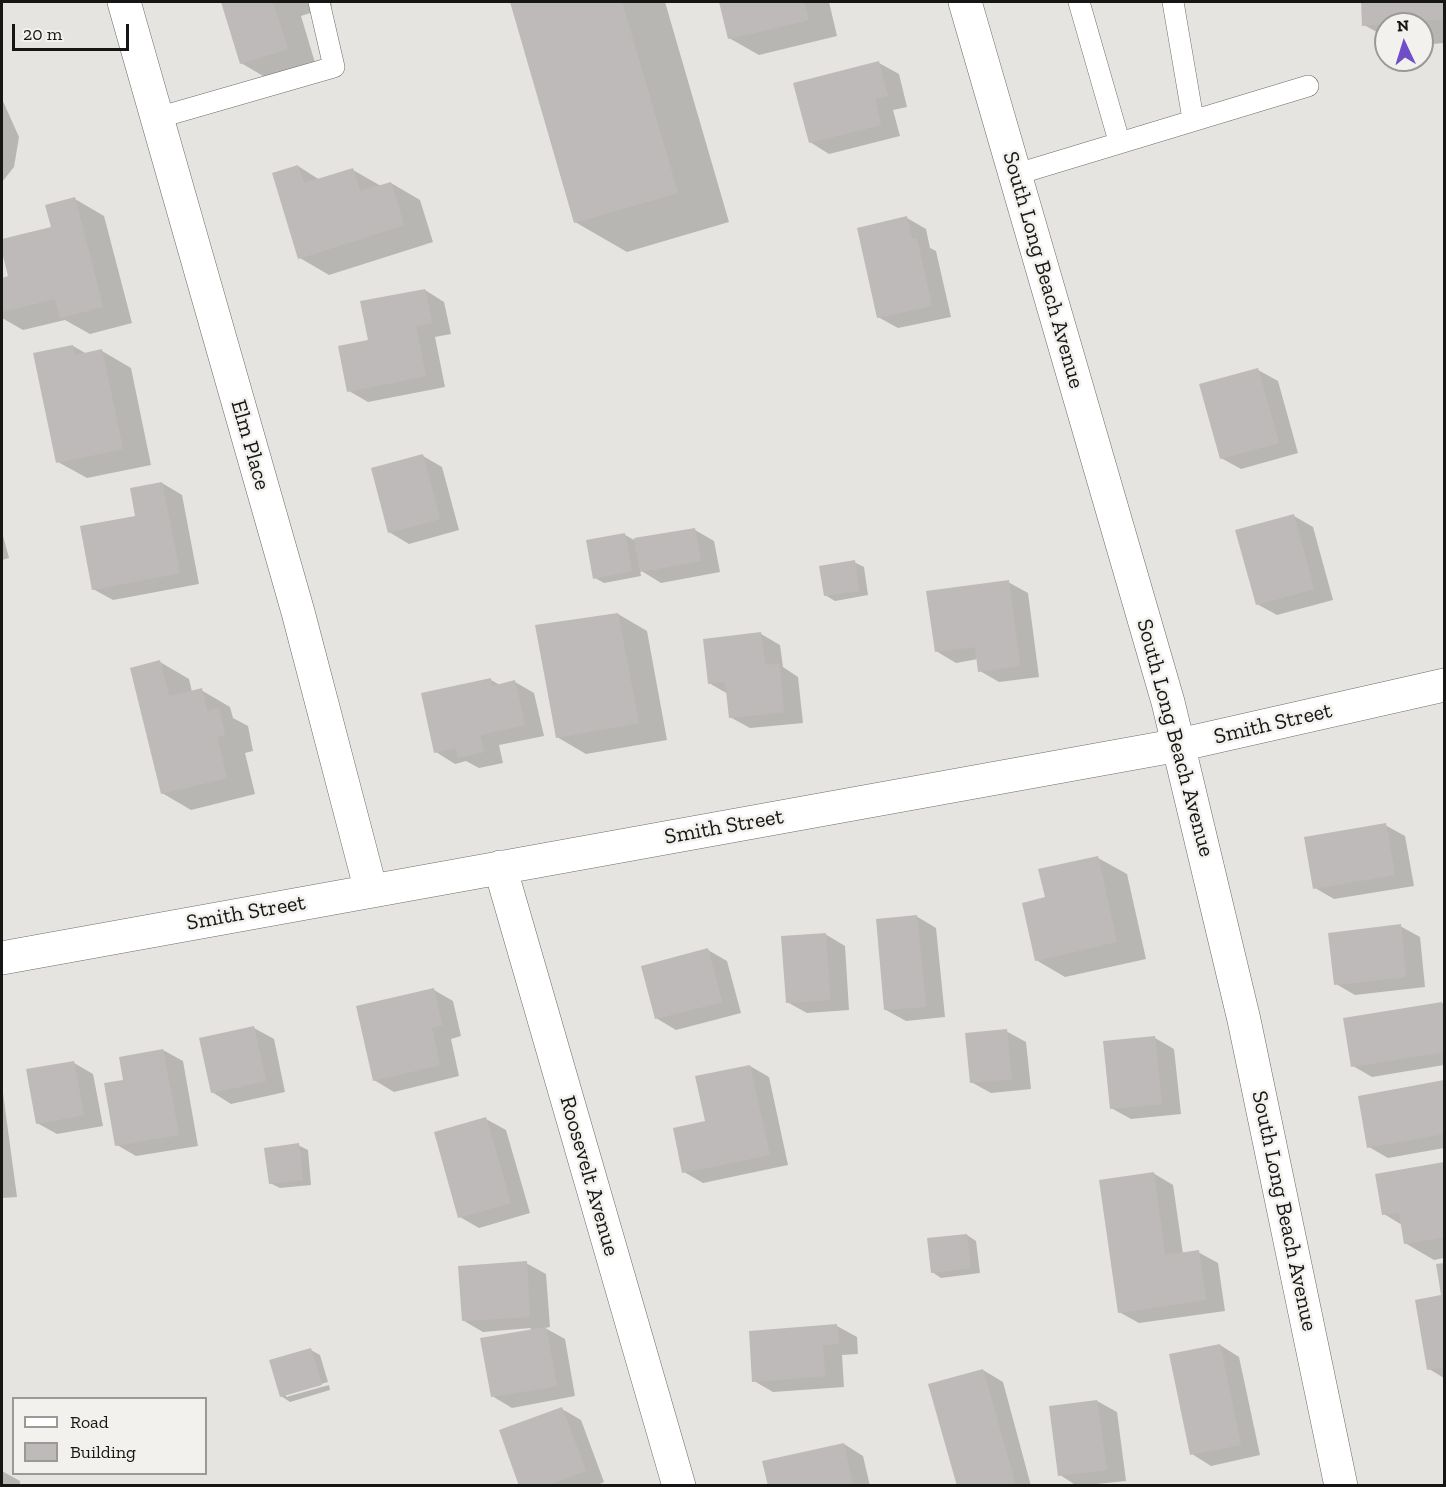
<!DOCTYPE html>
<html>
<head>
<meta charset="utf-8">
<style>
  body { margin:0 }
  #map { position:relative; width:1446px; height:1487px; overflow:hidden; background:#e6e4e0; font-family:"Zilla Slab",serif }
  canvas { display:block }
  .frame { position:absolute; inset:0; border:3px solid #161615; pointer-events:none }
  .legend { position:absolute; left:12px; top:1397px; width:195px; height:78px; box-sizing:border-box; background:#f3f1ee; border:2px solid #9b9997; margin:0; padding:8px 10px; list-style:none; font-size:18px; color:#161615 }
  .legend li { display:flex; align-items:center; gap:12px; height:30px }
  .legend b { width:30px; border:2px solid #9b9997 }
  .north { position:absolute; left:1374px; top:12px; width:60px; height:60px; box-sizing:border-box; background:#f3f1ee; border:2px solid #9b9997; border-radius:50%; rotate:356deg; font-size:16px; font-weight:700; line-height:24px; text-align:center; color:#161615 }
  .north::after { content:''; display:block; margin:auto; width:21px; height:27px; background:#6f4ec7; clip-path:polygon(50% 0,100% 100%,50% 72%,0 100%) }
  .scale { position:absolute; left:12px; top:24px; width:117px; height:27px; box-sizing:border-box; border:3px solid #161615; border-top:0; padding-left:8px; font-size:18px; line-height:21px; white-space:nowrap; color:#161615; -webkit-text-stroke:4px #f3f1ee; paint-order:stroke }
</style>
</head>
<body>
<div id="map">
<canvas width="1446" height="1487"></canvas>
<div class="frame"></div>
<ul class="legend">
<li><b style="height:8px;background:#fff"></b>Road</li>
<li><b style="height:16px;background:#bebab9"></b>Building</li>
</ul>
<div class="north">N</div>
<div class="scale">20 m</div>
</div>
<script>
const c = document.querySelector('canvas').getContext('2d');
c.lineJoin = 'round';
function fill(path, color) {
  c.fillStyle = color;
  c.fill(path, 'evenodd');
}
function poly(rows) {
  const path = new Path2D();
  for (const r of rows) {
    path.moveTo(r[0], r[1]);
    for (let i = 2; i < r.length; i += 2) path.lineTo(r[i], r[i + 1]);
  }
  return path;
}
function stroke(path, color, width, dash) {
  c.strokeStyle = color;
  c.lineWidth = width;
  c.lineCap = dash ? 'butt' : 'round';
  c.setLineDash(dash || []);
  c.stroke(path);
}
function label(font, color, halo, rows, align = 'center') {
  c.font = font + ' "Zilla Slab",serif';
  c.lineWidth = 5;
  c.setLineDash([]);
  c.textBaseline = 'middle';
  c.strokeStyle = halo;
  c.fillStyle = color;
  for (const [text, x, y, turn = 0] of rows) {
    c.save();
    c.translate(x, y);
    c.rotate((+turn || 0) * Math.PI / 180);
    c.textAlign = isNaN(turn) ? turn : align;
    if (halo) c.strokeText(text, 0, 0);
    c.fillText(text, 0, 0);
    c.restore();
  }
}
const shadow = poly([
  [223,2,331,2,332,6,301,16,316,66,270,80,241,63],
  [512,2,665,2,729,222,627,252,575,222],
  [721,2,829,2,837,36,759,55,729,38],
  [1362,2,1444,2,1444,43,1422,45,1422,24,1386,24,1386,37,1364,25],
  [879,63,899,74,907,107,893,110,900,136,829,154,810,142],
  [2,99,19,137,14,167,2,182],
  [298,166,320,180,353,170,381,186,391,183,420,200,433,242,329,275,300,258],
  [75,199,104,216,132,323,90,334,65,320,23,330,2,318,2,279,10,277,2,241,53,228],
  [907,218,926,229,930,248,936,251,951,317,898,328,878,317],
  [425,290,444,302,451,334,435,337,445,387,368,402,349,391,370,341],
  [73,346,87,354,102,351,131,368,151,465,87,478,58,462],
  [1258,370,1278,381,1298,453,1241,469,1221,458],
  [423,456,442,467,459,530,409,544,389,532],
  [162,483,182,495,199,584,113,600,93,589],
  [1294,516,1313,527,1333,600,1277,615,1257,604],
  [695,530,714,541,720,572,661,583,640,570,641,576,604,583,595,578,625,535,636,541],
  [2,532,9,558,2,560],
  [854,562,864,567,868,595,835,601,825,595],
  [1008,582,1028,593,1039,677,999,682,980,671,978,659,956,663,936,651],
  [618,614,647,631,667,740,586,754,557,737],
  [761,634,780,645,783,667,798,677,803,723,750,728,730,717,728,694,709,683],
  [160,662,189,679,192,692,201,690,230,707,233,718,248,726,253,751,245,753,255,794,191,810,162,793],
  [491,680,500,685,515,682,534,693,544,736,499,745,503,763,479,768,466,761,455,764,436,752],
  [1385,825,1405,836,1414,886,1334,899,1315,888],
  [1098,858,1127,874,1146,959,1065,977,1036,960],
  [916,916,936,928,945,1017,906,1021,886,1010],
  [1400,926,1420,937,1425,987,1355,995,1336,984],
  [825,934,845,946,849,1010,807,1013,787,1002],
  [708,950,727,961,741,1013,676,1030,656,1018],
  [434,990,453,1001,461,1036,451,1039,459,1076,394,1092,374,1080],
  [1442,1003,1444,1005,1444,1065,1372,1077,1353,1066],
  [254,1028,274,1039,285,1092,231,1104,212,1092],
  [1006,1031,1026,1042,1031,1089,991,1093,971,1082],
  [1155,1038,1174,1049,1181,1114,1131,1119,1111,1108],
  [163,1050,183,1061,198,1146,136,1156,117,1145,125,1081,121,1058],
  [74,1063,93,1074,103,1126,57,1134,37,1123],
  [750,1066,769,1077,788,1165,703,1183,684,1172,707,1122],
  [1444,1082,1444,1148,1388,1158,1369,1147,1360,1097],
  [2,1086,17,1197,2,1198],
  [486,1119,506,1130,530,1213,479,1228,460,1217],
  [298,1145,308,1150,311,1185,280,1188,270,1183],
  [1444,1164,1444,1258,1434,1260,1405,1243,1402,1225,1384,1214,1377,1175],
  [1153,1173,1173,1185,1183,1254,1198,1252,1218,1263,1225,1311,1139,1323,1119,1312],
  [967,1235,976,1241,980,1273,941,1278,932,1272],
  [526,1263,546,1274,550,1327,545,1328,565,1339,575,1396,512,1408,492,1396,531,1328,483,1332,464,1321],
  [1444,1265,1444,1378,1429,1369,1443,1296,1437,1266],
  [837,1326,857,1337,858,1354,842,1355,844,1387,773,1392,754,1381],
  [1220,1345,1239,1357,1260,1455,1211,1466,1192,1454],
  [311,1350,320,1355,328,1382,286,1394,286,1397,329,1385,330,1390,290,1402,281,1396],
  [983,1370,1003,1382,1031,1486,958,1486],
  [1097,1401,1117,1412,1126,1481,1077,1486,1060,1475],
  [562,1409,581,1420,604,1482,595,1486,521,1486],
  [844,1444,863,1456,870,1486,769,1486],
  [2,1471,20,1481,20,1486,2,1486]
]);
const building = poly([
  [221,2,273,2,288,49,240,64],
  [510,2,622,2,678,193,574,223],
  [719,2,804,2,809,20,728,39],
  [1361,2,1444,2,1444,19,1362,26],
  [879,61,888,96,875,99,881,125,809,143,793,83],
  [298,165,304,183,353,168,360,191,391,182,404,225,298,259,272,173],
  [75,197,103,307,60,318,55,299,2,312,2,278,8,276,2,252,2,239,51,227,45,205],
  [907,216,912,239,917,238,932,306,877,318,857,228],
  [425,289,432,323,416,326,426,376,347,392,338,346,368,340,360,301],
  [73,345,75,355,102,349,123,449,56,463,33,353],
  [1258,368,1279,443,1220,459,1199,384],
  [423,454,440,519,388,533,371,468],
  [162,482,180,573,92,590,80,526,135,516,130,488],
  [1294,514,1314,589,1256,605,1235,530],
  [695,528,701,561,640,572,634,538],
  [625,533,632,571,593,579,586,540],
  [855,560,859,591,824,596,819,566],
  [1009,580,1020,666,978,672,975,647,935,652,926,591],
  [618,613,639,723,556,738,535,625],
  [761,632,765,665,779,664,784,712,729,718,725,682,708,684,703,639],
  [160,660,169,696,202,688,207,711,219,708,225,735,217,737,227,778,161,794,130,668],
  [491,678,492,686,515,680,525,725,480,735,484,752,458,758,456,748,434,753,421,693],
  [1386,823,1395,875,1313,889,1304,837],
  [1098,856,1117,942,1035,961,1022,903,1045,897,1038,869],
  [917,915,926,1007,884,1010,876,919],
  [1401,924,1406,977,1334,985,1328,933],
  [826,933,830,1000,786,1003,781,936],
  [708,948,722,1002,655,1019,641,966],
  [434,988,442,1025,432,1028,440,1065,373,1081,356,1006],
  [1442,1002,1444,1052,1351,1067,1343,1018],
  [254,1026,266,1081,211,1093,199,1038],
  [1007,1029,1012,1079,970,1083,965,1033],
  [1155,1036,1162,1104,1110,1109,1103,1041],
  [163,1049,179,1135,115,1146,104,1083,123,1080,119,1057],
  [74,1061,84,1115,36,1124,26,1069],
  [750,1065,770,1155,682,1173,673,1128,705,1121,695,1076],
  [1444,1080,1444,1134,1367,1148,1358,1096],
  [486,1117,511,1203,458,1218,434,1132],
  [299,1143,303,1180,269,1184,264,1148],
  [1444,1162,1444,1237,1404,1244,1399,1213,1382,1215,1375,1174],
  [1154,1172,1165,1255,1199,1250,1206,1300,1118,1313,1099,1180],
  [967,1234,971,1268,931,1273,927,1238],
  [527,1261,530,1317,462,1321,458,1266],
  [1444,1263,1444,1367,1427,1370,1415,1300,1441,1295,1436,1264],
  [837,1324,839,1344,823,1345,825,1376,752,1382,749,1331],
  [546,1327,557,1386,491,1397,480,1338],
  [1220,1344,1241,1445,1190,1455,1169,1354],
  [311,1348,322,1385,280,1397,269,1360],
  [983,1369,1016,1486,957,1486,928,1384],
  [1097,1400,1107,1470,1058,1476,1049,1406],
  [562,1407,586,1471,546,1486,519,1486,499,1430],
  [844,1443,853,1486,768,1486,762,1461]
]);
const lane = poly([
  [1079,2,1119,141],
  [1173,2,1193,119],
  [157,118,334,67,319,2],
  [1014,175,1308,86]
]);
const street = poly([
  [124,2,298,612,371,891],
  [965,2,1168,702,1244,1020,1341,1486],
  [500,867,679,1486],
  [2,958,1179,745,1444,685]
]);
const streetNames = [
  ["South Long Beach Avenue",1043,270,74],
  ["Elm Place",250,445,74],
  ["Smith Street",1273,724,-13],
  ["South Long Beach Avenue",1175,738,75],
  ["Smith Street",724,827,-10],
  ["Smith Street",246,913,-10],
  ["Roosevelt Avenue",589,1176,74],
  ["South Long Beach Avenue",1284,1211,78]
];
fill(shadow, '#0003');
fill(building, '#bebab9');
stroke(lane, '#6e6c69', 22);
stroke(street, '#6e6c69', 34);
stroke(lane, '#fff', 21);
stroke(street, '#fff', 33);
label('22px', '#161615', '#f3f1ee', streetNames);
</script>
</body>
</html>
